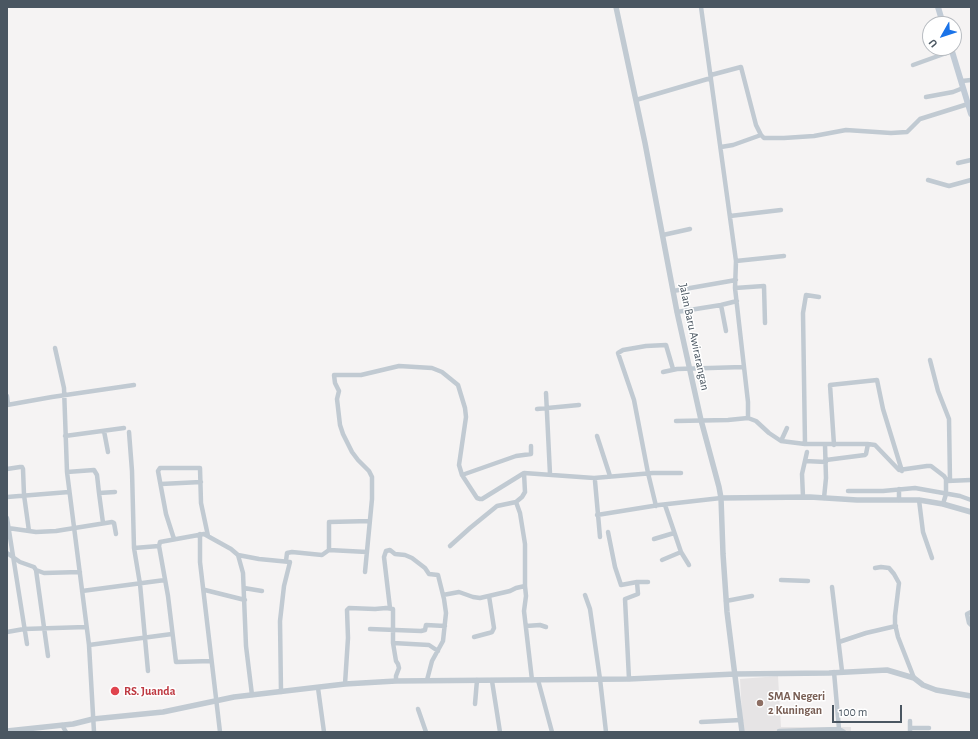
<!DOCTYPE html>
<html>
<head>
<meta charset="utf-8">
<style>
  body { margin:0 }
  #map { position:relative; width:978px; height:739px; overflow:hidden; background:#f5f3f3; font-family:"Alegreya Sans",sans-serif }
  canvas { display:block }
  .frame { position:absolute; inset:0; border:8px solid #4a5661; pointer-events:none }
  .north { position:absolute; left:922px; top:16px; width:40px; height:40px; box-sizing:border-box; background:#fff; border:1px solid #b7bbc0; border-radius:50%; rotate:231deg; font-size:11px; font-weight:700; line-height:16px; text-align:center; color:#4a5661 }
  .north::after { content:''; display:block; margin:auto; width:14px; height:18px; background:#1a73e8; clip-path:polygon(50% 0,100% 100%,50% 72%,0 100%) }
  .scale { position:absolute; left:832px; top:705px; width:70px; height:18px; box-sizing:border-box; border:2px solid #4a5661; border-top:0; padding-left:5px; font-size:12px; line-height:14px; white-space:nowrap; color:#4a5661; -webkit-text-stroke:3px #fff; paint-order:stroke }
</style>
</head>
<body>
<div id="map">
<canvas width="978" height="739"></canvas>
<div class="frame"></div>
<div class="north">U</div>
<div class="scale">100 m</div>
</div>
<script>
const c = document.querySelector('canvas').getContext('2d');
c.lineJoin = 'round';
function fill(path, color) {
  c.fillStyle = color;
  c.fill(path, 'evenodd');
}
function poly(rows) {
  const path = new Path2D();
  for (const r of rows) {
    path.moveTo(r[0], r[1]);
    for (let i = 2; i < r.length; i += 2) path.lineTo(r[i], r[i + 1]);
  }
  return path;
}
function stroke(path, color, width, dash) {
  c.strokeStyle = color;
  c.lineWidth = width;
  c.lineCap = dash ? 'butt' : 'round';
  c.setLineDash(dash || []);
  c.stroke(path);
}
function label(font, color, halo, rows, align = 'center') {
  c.font = font + ' "Alegreya Sans",sans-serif';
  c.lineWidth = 3;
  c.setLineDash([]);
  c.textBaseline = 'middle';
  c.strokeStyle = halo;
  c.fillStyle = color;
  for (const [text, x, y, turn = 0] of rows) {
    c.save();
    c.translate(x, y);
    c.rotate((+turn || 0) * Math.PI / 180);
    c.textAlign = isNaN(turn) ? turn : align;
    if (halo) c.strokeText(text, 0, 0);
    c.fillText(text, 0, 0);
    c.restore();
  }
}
const education = poly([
  [778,676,781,727,851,727,851,732,743,732,740,679]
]);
const minor = poly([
  [701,7,736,261,735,288,748,402,748,418],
  [913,65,952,51],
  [711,75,741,67,756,125,761,135],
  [960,78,962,81,971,80],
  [926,97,953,92,963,88],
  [636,100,711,78],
  [721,147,733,145,761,135,764,138,784,138,814,136,846,130,891,133,907,132,920,119,968,104],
  [958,163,971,160],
  [928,180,949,186,971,180],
  [730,216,781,210],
  [663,235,690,229],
  [736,261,784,256],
  [735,288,764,286,765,323],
  [673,291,736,280],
  [721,305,726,331],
  [677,312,721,305,737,301],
  [55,348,64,388,67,472,89,645,94,732],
  [930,360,938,391,949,419,950,481],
  [663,372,677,369,743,367],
  [546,393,550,474],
  [7,396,8,405],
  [7,405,52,397,134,385],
  [537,409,579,405],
  [676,421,728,420,748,418,756,421,769,433,781,441,805,444,868,444,875,445,899,470,927,466,931,466,944,476,946,479,946,494,943,504],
  [104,431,108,452],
  [129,432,132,471,134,548,140,584,148,671],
  [65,436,124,428],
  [597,436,610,476],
  [781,441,787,428],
  [805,444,803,313,806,295,819,297],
  [834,445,830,385,877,380,883,409,902,471],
  [531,446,531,454,516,456,462,475,477,498,480,499,482,499,524,473,594,478,653,473,681,473],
  [826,460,865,455,866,454,868,444],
  [805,461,826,462],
  [7,469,20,467,22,467,23,469,24,495,29,531],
  [67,472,94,470,97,475,99,493],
  [595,481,600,537],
  [947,481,971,480],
  [161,484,201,482],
  [899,489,899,500],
  [848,491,883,491,915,488,960,496,971,500],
  [7,497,69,492],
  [803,497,802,474,807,452],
  [824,498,826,478,825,445],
  [919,500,923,532,932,558],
  [516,502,520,513,525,544,525,586,526,596,524,611,532,680],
  [665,505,681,552,689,565],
  [656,506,648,473,634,400,618,353,623,350,646,346,666,345,673,369],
  [597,515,659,505,721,498],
  [7,518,27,644],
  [103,523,99,493,115,492],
  [8,528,36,532,56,531,112,522,114,523,116,534],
  [608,532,615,567,621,585,637,582],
  [200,534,200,562,220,732],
  [174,539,166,514,158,471,160,468,200,468,201,503,208,536],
  [654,539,674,533],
  [159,546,168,596,176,662,211,661],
  [450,546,470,528,497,506,516,502,522,497,525,492,524,473],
  [134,548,159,546,160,542,204,534,231,549,238,555,243,573,246,646,252,695],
  [329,550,329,522,370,521],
  [7,553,20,562,34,567,36,570,48,656],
  [238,555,259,559,290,562,284,586,280,621,281,692],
  [662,560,681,552],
  [286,561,287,553,292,552,322,555,329,550,367,552],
  [875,568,881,567,889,568,894,574,899,583,895,616,895,624,898,637,914,678],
  [36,570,44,573,80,572],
  [365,572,372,499,372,477,369,471,358,460,352,452,343,434,340,425,337,399,339,391,335,383,334,375,361,375,399,366,432,368,442,372,458,385,465,408,466,417,459,465,462,475],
  [781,580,808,581],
  [832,587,842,671],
  [244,588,262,591],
  [205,590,245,600],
  [82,591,165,580],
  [443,595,459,592,473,597,480,598,510,591,516,588,525,586],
  [585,595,590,609,600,679,606,732],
  [726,601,752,596],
  [390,608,384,557,386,551,390,550,395,554,405,555,412,558,425,568,429,574,438,575,444,599,446,613,443,641,432,661,427,680],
  [971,612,967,614,969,623,971,625],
  [526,626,540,625,546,627],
  [370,629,421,631,425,630,426,625,445,626],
  [7,632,24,629,86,627],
  [474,637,489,633,492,632,494,628,489,596],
  [839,642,866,633,896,626],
  [393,643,429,645,438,651],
  [89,645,172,634],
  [834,672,839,729],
  [629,679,625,599,638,594,637,582,648,582],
  [538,680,552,732],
  [492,681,500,732],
  [345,684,348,638,347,610,349,608,375,609,386,608,393,609,393,643,396,661,398,664,399,668,396,676,396,681],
  [318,688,324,732],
  [475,704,477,680],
  [418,709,426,732],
  [910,721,910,732],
  [701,722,741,720],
  [62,725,66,732],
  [910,728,929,728],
  [779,731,839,729,844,732]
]);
const tertiary = poly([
  [616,7,645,143,677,312,701,420,719,487,721,498,723,554,727,612,742,732],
  [721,498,810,497,857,500,919,500,943,504,971,512],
  [7,731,73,724,93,719,163,712,234,697,345,684,396,681,629,679,735,674,829,673,887,670,914,678,923,685,936,690,971,696]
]);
const secondary = poly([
  [938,7,943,24],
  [951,48,971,114]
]);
const markers = [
  [115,691,5,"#e0444e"],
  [760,703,4,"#8d6e63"]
];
const streetNames = [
  ["Jalan Baru Awirarangan",694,337,78]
];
const healthNames = [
  ["RS. Juanda",124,691]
];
const educationNames = [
  ["SMA Negeri",768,696],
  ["2 Kuningan",768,710]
];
fill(education, '#e6e4e5');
stroke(minor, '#c1cad2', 4.5);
stroke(tertiary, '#c1cad2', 5.5);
stroke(secondary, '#c1cbd6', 6);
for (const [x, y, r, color] of markers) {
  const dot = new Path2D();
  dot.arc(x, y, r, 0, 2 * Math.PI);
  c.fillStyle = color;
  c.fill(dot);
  stroke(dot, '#fff', 1.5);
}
label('12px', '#4a5661', '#fff', streetNames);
label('bold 12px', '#be3a42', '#fff', healthNames, 'left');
label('bold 12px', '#785e54', '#fff', educationNames, 'left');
</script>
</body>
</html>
